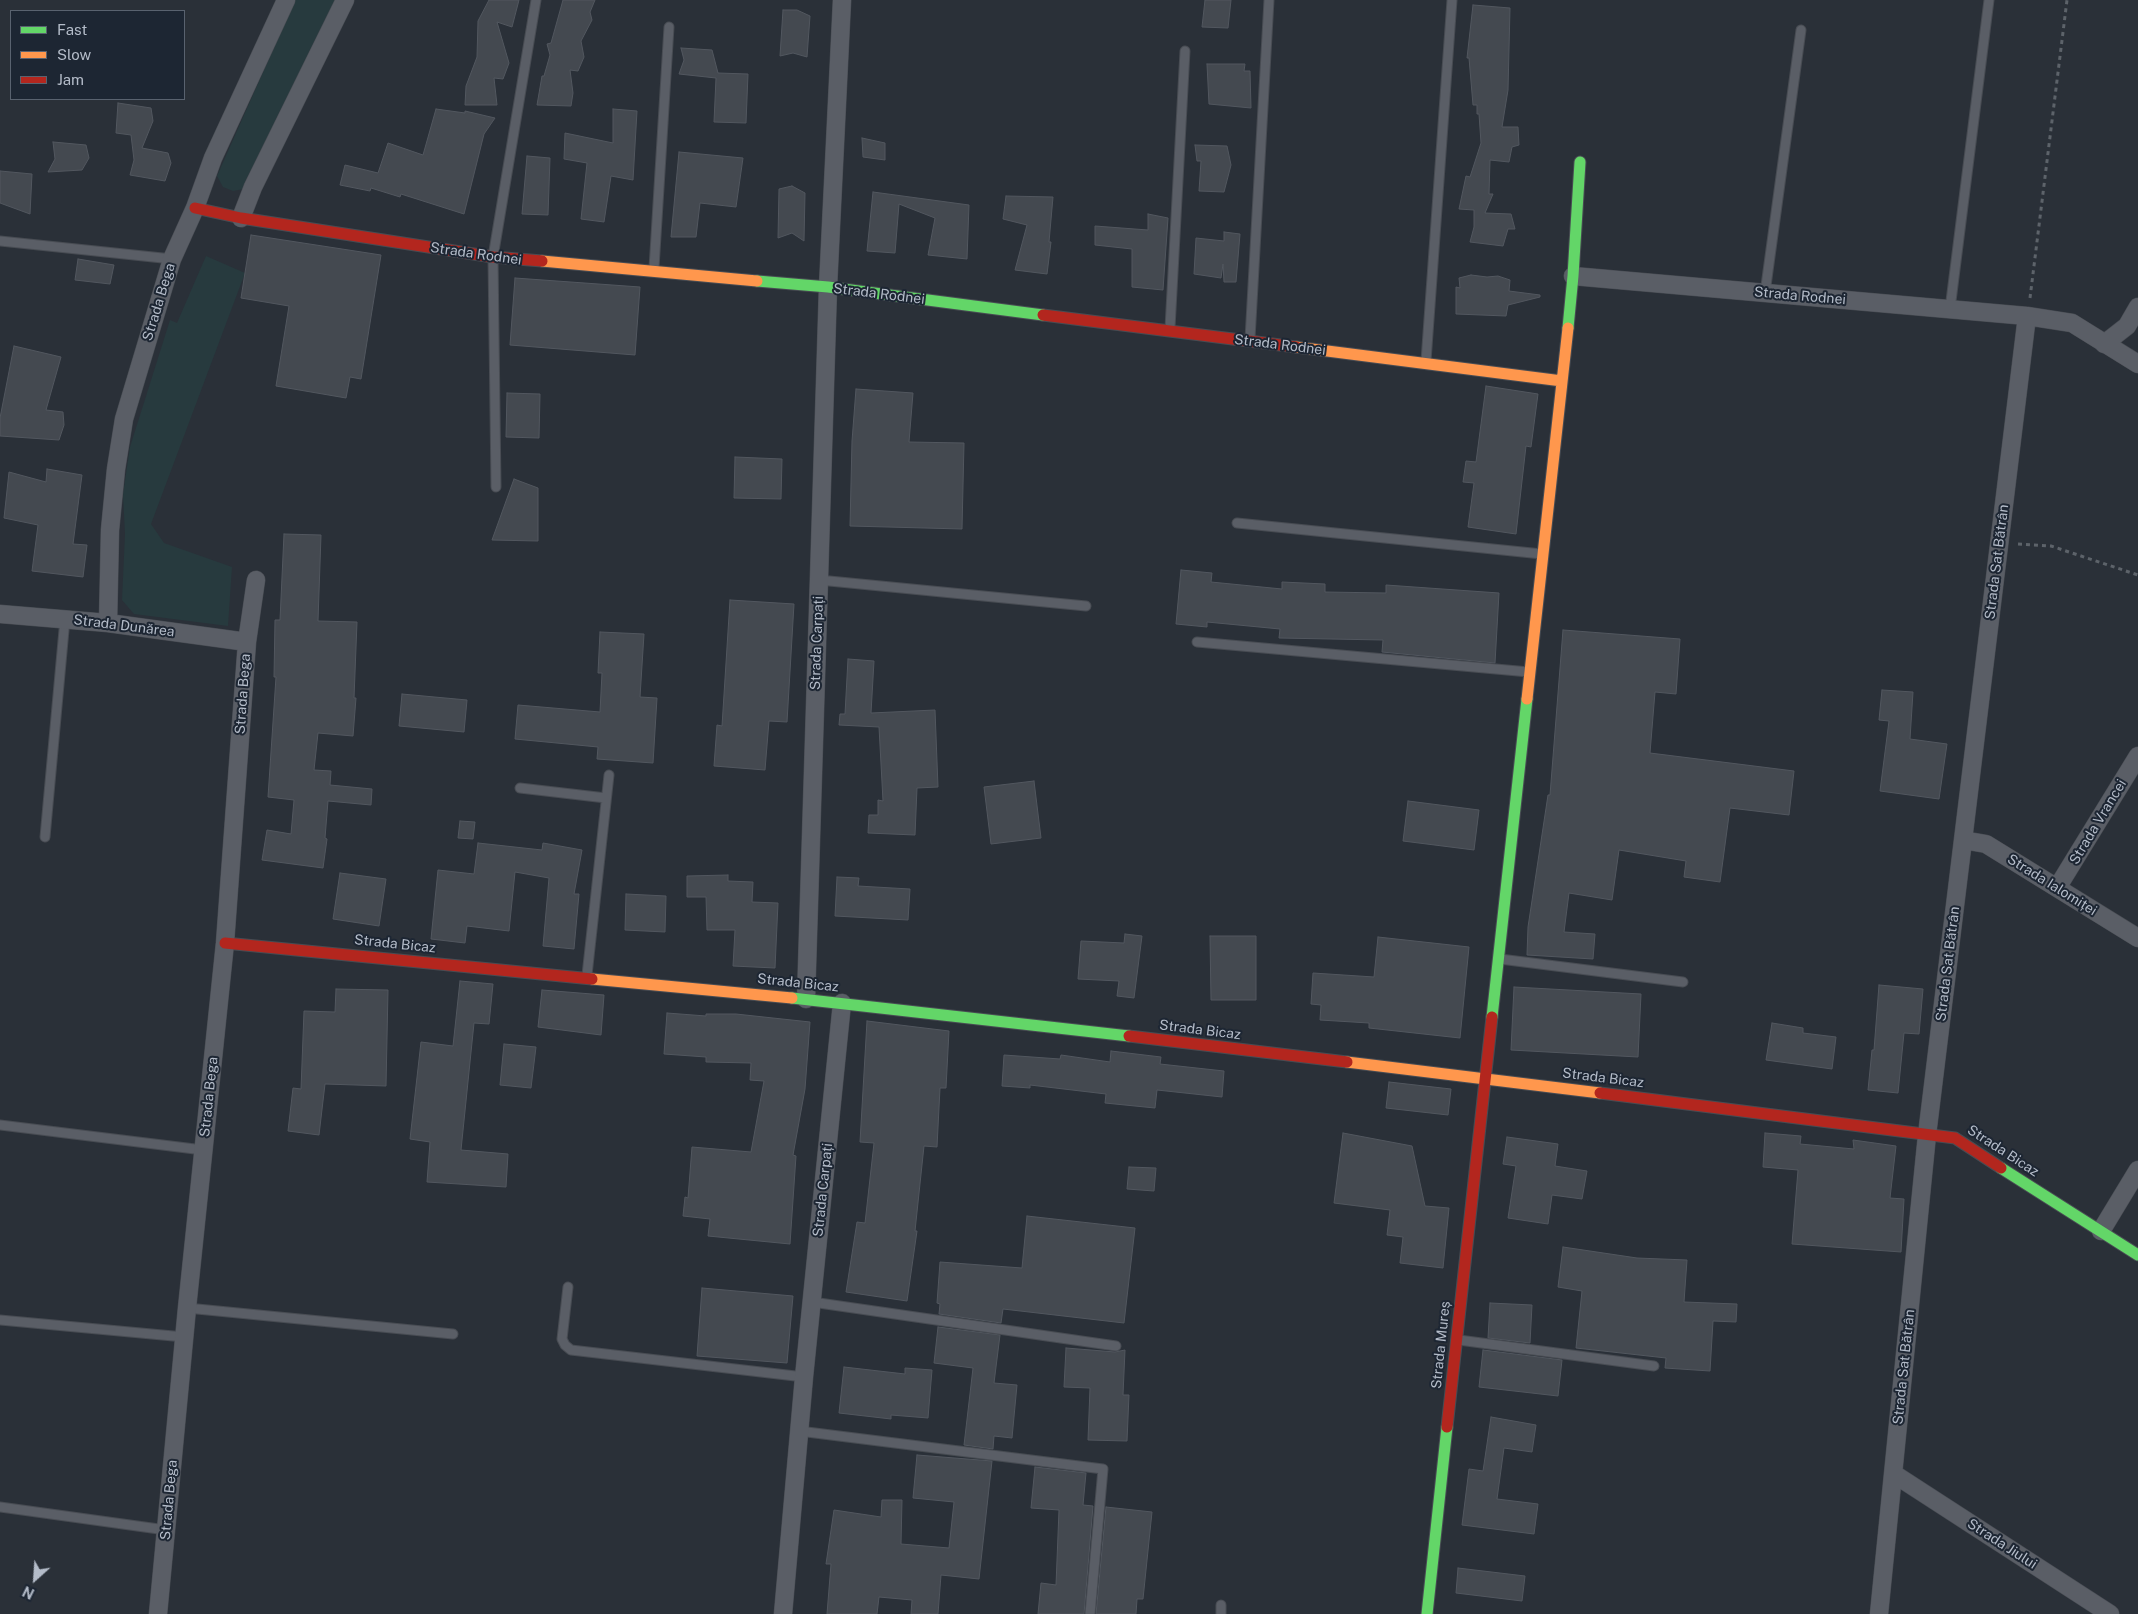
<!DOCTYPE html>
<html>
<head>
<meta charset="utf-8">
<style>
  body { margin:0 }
  #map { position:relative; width:2138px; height:1614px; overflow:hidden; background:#2a3038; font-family:"Public Sans",sans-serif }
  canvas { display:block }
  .legend { position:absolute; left:10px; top:10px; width:175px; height:90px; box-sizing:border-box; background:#1d2633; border:1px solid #59626f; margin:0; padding:6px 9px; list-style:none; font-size:15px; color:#b4bcc9 }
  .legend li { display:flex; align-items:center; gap:10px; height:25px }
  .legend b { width:25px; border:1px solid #59626f }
  .north { position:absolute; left:10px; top:1554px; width:50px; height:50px; -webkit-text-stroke:4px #1d2633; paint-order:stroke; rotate:206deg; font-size:14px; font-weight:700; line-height:20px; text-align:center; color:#b4bcc9 }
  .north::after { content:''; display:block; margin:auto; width:18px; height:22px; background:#b4bcc9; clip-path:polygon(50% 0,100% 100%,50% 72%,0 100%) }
</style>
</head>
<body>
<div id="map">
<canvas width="2138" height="1614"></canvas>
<ul class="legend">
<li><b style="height:6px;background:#63d668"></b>Fast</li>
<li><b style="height:6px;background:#ff974d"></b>Slow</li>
<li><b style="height:6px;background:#b3261e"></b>Jam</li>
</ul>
<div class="north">N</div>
</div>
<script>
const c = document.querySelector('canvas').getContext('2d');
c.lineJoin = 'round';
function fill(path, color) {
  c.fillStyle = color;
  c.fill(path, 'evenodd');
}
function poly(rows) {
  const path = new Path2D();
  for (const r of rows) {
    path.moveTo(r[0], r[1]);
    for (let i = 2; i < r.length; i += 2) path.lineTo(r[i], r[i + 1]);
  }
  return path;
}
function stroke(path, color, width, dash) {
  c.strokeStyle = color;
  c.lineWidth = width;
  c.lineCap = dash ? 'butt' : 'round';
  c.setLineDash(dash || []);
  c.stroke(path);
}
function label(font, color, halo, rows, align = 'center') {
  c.font = font + ' "Public Sans",sans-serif';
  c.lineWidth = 4;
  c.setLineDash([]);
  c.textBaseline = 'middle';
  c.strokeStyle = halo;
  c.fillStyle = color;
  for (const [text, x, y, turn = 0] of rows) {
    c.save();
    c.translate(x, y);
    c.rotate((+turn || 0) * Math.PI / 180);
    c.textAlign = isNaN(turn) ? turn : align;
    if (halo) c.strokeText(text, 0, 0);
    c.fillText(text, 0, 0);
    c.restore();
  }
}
const green = poly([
  [295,0,339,0,244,189,233,191,223,187,217,176],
  [206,256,245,273,151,524,164,543,232,567,228,626,134,614,122,600,125,534,123,494,130,447,170,320,177,323]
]);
const building = poly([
  [489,0,519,0,512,27,497,22,509,63,503,79,494,78,497,105,465,105,466,86,477,57,478,21,489,0],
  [563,0,595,0,590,12,592,20,581,41,584,57,578,71,570,70,573,93,571,106,537,105,542,76,544,76,550,55,547,44,551,43,563,0],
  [1205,0,1231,0,1228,28,1202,27,1205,0],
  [1473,5,1510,8,1508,90,1502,127,1518,127,1519,145,1512,147,1509,162,1490,160,1489,194,1493,194,1485,213,1511,214,1515,229,1508,229,1503,246,1470,242,1474,227,1474,210,1459,209,1466,176,1470,177,1481,143,1479,114,1477,114,1477,105,1473,105,1469,58,1467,58,1473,5],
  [783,10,797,10,810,16,807,57,793,53,780,56,783,10],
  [681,48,712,50,718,73,748,74,746,123,714,122,716,78,679,74,684,60,681,48],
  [1207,64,1245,64,1244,71,1250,71,1251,108,1209,104,1207,64],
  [118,103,151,108,153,121,142,148,168,153,171,163,165,181,130,175,134,160,131,135,116,133,118,103],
  [436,109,465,113,465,111,495,118,484,134,464,214,401,194,400,197,371,188,370,191,340,185,345,165,378,173,388,143,423,155,436,109],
  [613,109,637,111,633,180,611,176,604,222,581,219,587,163,564,159,565,133,613,143,613,109],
  [862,138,885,143,885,160,863,157,862,138],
  [53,142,86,145,89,158,82,170,48,172,55,159,53,142],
  [1195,145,1227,146,1231,165,1224,192,1199,191,1201,161,1197,161,1195,145],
  [679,152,743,158,736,207,700,203,696,237,671,237,679,152],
  [527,156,550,158,548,215,522,214,527,156],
  [0,171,32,174,30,214,0,203,0,171],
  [792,186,805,193,804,241,792,233,778,238,779,189,792,186],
  [873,192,969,205,967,259,928,255,935,218,899,204,895,253,867,251,873,192],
  [1006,196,1053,197,1049,242,1051,242,1047,274,1015,270,1027,225,1003,219,1006,196],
  [1148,214,1168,218,1163,290,1132,287,1132,249,1095,245,1095,226,1148,230,1148,214],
  [1224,232,1240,234,1236,282,1224,282,1223,264,1221,278,1194,274,1196,238,1224,241,1224,232],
  [251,235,381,255,361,379,350,377,346,398,276,386,289,306,241,298,251,235],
  [78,259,114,265,110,284,75,280,78,259],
  [1471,275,1487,277,1498,276,1510,280,1509,291,1540,295,1540,297,1508,305,1506,316,1456,314,1456,287,1460,288,1459,278,1471,275],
  [515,278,640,287,635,355,510,345,515,278],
  [14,346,61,357,46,410,63,412,64,425,59,440,0,436,0,418,14,346],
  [1486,386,1538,394,1531,447,1526,446,1516,534,1468,527,1474,483,1463,482,1466,461,1476,462,1486,386],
  [856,389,913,393,909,442,964,443,962,529,850,526,852,441,856,389],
  [507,393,540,394,539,438,506,437,507,393],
  [735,457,782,459,781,499,734,498,735,457],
  [47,469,82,475,73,544,87,545,83,577,32,571,38,525,4,518,9,472,46,482,47,469],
  [514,479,538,488,538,541,492,540,514,479],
  [284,534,321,535,318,621,357,622,354,698,356,698,353,736,318,733,314,770,331,771,330,785,372,789,371,805,328,801,325,838,327,839,323,868,262,860,267,830,291,834,294,800,268,797,276,677,274,677,275,620,280,620,284,534],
  [1181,570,1212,573,1211,582,1282,589,1282,582,1325,584,1325,592,1386,593,1386,585,1499,593,1495,663,1382,652,1383,640,1279,638,1280,629,1207,622,1207,627,1176,624,1181,570],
  [730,600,794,604,787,722,769,721,765,770,714,766,717,725,722,726,730,600],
  [1563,630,1680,639,1676,694,1655,692,1650,753,1794,771,1789,815,1730,808,1720,882,1684,877,1686,861,1619,850,1612,900,1569,893,1564,932,1595,934,1593,959,1527,955,1528,927,1548,795,1550,795,1563,630],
  [600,632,644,634,640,697,657,698,653,763,597,759,598,747,515,739,518,705,600,712,602,673,598,673,600,632],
  [848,659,874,661,871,713,935,710,938,787,917,788,915,835,868,833,869,815,878,815,878,800,883,801,879,727,839,725,840,714,845,714,848,659],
  [1882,690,1913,692,1910,739,1947,744,1939,799,1880,791,1889,721,1879,720,1882,690],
  [402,694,467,700,464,732,399,726,402,694],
  [1034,781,1041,838,991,844,984,787,1034,781],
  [1408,801,1479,810,1474,850,1403,841,1408,801],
  [460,821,475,822,473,839,458,838,460,821],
  [478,843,542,850,543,843,582,850,574,894,579,894,574,949,543,946,549,878,515,872,509,931,467,926,465,943,431,939,438,870,474,874,478,843],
  [340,873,386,879,379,926,333,919,340,873],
  [728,875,728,881,753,882,752,902,778,903,775,968,733,966,735,930,707,930,706,897,687,897,687,876,728,875],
  [837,877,859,878,858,886,910,889,908,920,835,916,837,877],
  [626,894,666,896,665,932,625,930,626,894],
  [1125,934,1142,936,1134,998,1117,996,1119,981,1078,979,1081,941,1124,943,1125,934],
  [1210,936,1256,936,1256,1000,1211,1000,1210,936],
  [1378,937,1469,947,1460,1038,1369,1028,1369,1023,1320,1020,1321,1005,1311,1004,1313,973,1374,977,1378,937],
  [460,981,493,984,489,1024,474,1023,461,1150,508,1154,506,1187,427,1182,430,1142,410,1139,421,1042,453,1046,460,981],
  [1879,985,1923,989,1919,1034,1904,1033,1898,1093,1868,1090,1872,1050,1874,1050,1879,985],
  [1514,987,1641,994,1638,1057,1511,1050,1514,987],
  [336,989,388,990,386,1086,325,1084,319,1135,288,1131,293,1088,301,1089,304,1011,335,1012,336,989],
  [542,990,604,995,601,1035,538,1027,542,990],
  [667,1013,706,1016,706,1014,736,1014,810,1022,805,1089,793,1155,796,1156,790,1244,708,1236,710,1219,683,1216,685,1197,688,1198,692,1147,751,1152,764,1081,750,1080,751,1063,706,1062,706,1057,664,1054,667,1013],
  [867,1021,949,1031,946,1088,940,1088,937,1147,924,1146,915,1231,917,1231,907,1301,846,1292,857,1222,865,1223,874,1143,860,1142,867,1021],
  [1772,1023,1803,1028,1803,1033,1836,1037,1832,1069,1766,1060,1772,1023],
  [504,1044,536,1047,531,1088,500,1085,504,1044],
  [1111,1051,1161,1057,1160,1064,1224,1071,1222,1097,1157,1090,1155,1108,1105,1103,1106,1094,1030,1085,1030,1088,1002,1086,1004,1055,1060,1059,1061,1055,1110,1062,1111,1051],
  [1389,1082,1451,1089,1448,1115,1386,1108,1389,1082],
  [1343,1133,1412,1146,1425,1206,1449,1208,1443,1268,1400,1263,1403,1237,1387,1235,1390,1210,1334,1203,1343,1133],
  [1765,1133,1801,1136,1800,1144,1854,1149,1853,1140,1896,1146,1890,1198,1904,1199,1901,1252,1792,1244,1798,1170,1763,1167,1765,1133],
  [1507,1137,1558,1144,1555,1166,1587,1171,1582,1199,1552,1195,1548,1224,1508,1218,1516,1166,1503,1164,1507,1137],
  [1129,1167,1156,1168,1154,1191,1127,1189,1129,1167],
  [1027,1216,1135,1228,1124,1323,1003,1309,1001,1323,939,1314,940,1304,937,1303,940,1262,1022,1268,1027,1216],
  [1563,1247,1637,1258,1687,1260,1684,1302,1737,1304,1736,1322,1713,1321,1710,1371,1665,1368,1666,1358,1576,1348,1582,1291,1558,1287,1563,1247],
  [702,1288,793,1296,787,1363,697,1356,702,1288],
  [1490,1303,1532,1305,1530,1343,1488,1338,1490,1303],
  [938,1327,1000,1335,994,1383,1017,1385,1012,1438,994,1436,993,1449,964,1445,973,1368,934,1363,938,1327],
  [1066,1348,1115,1352,1125,1350,1123,1395,1129,1395,1127,1441,1088,1440,1090,1388,1064,1387,1066,1348],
  [1483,1350,1562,1360,1558,1396,1479,1387,1483,1350],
  [844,1367,905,1374,905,1368,932,1370,928,1418,891,1415,891,1419,839,1413,844,1367],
  [1491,1417,1536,1425,1532,1452,1504,1448,1497,1499,1538,1504,1534,1534,1462,1525,1469,1469,1483,1471,1491,1417],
  [917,1455,992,1461,979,1579,941,1575,938,1614,911,1614,912,1600,879,1597,877,1614,827,1614,831,1564,826,1564,834,1510,881,1517,882,1500,902,1500,901,1544,949,1548,954,1502,913,1498,917,1455],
  [1035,1467,1086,1473,1083,1505,1093,1506,1084,1614,1038,1614,1041,1583,1056,1585,1059,1510,1031,1508,1035,1467],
  [1106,1507,1152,1512,1143,1599,1137,1599,1136,1614,1096,1614,1106,1507],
  [1458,1568,1525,1576,1522,1601,1456,1593,1458,1568]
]);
const path = poly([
  [2030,298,2067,0],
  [2018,544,2051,546,2138,575]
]);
const lane = poly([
  [0,241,172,259],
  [654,268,669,27],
  [1765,293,1801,30],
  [1950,309,1989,0],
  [1170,328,1185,51],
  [1250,339,1269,0],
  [1426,361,1452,0],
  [496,487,493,257,536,0],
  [1237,523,1542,554],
  [819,580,1086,606],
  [1197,642,1529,672],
  [520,788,606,798],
  [45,837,65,619],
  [1500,959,1683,982],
  [587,975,609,775],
  [0,1125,203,1150],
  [568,1287,562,1339,565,1345,571,1350,804,1377],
  [812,1302,1116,1346],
  [187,1308,453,1334],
  [0,1320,184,1337],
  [1459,1340,1654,1366],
  [799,1431,1103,1469,1090,1614],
  [0,1507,166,1530],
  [1221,1614,1221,1605]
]);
const street = poly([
  [241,218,253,187,345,0],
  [1573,276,2027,316,2072,323,2138,364],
  [2104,344,2127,326,2138,307],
  [0,614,108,623,247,642],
  [108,623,110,530,116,469,124,419,172,259,195,208,213,158,286,0],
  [1963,840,1986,844,2138,938],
  [2057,888,2138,756],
  [806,999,828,287,842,0],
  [2101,1231,2138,1170],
  [1894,1474,2110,1614],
  [158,1614,187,1308,225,943,247,642,256,580],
  [783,1614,804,1377,842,1003],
  [1879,1614,1927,1135,2027,316]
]);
const fast = poly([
  [757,281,828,287,1043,315],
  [1568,328,1573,276,1580,162],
  [792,998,1129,1036],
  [1492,1017,1527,699],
  [2001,1168,2138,1255],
  [1427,1614,1447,1427]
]);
const slow = poly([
  [542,261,757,281],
  [1296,347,1562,381],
  [1527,699,1568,328],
  [592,979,792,998],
  [1347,1062,1600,1093]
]);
const jam = poly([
  [195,208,241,218,493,257,542,261],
  [1043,315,1296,347],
  [225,943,592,979],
  [1129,1036,1347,1062],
  [1600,1093,1955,1138,2001,1168],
  [1447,1427,1492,1017]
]);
const streetNames = [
  ["Strada Rodnei",476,254,8],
  ["Strada Rodnei",879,294,7],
  ["Strada Rodnei",1800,296,5],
  ["Strada Bega",159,302,-73],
  ["Strada Rodnei",1280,345,7],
  ["Strada Sat Bătrân",1997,562,-83],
  ["Strada Dunărea",124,626,7],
  ["Strada Carpați",817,643,-88],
  ["Strada Bega",243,694,-86],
  ["Strada Vrancei",2098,822,-59],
  ["Strada Ialomiței",2052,885,32],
  ["Strada Bicaz",395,944,6],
  ["Strada Sat Bătrân",1948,964,-83],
  ["Strada Bicaz",798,983,6],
  ["Strada Bicaz",1200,1030,7],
  ["Strada Bicaz",1603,1078,7],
  ["Strada Bega",209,1097,-84],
  ["Strada Bicaz",2003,1151,33],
  ["Strada Carpați",823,1190,-84],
  ["Strada Mureș",1441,1345,-84],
  ["Strada Sat Bătrân",1904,1367,-84],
  ["Strada Bega",169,1500,-85],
  ["Strada Jiului",2002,1544,33]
];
fill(green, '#273a3e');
fill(building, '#444950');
stroke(building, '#52575f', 1);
stroke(lane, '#484c53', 11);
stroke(street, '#484c53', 19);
stroke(fast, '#484c53', 13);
stroke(slow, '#484c53', 13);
stroke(jam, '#484c53', 13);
stroke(path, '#5d636a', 3, [4, 4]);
stroke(lane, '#5a5e66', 9);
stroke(street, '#5a5e66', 18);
stroke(fast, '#63d668', 11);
stroke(slow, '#ff974d', 11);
stroke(jam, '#b3261e', 11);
label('14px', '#b4bcc9', '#1d2633', streetNames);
</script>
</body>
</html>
